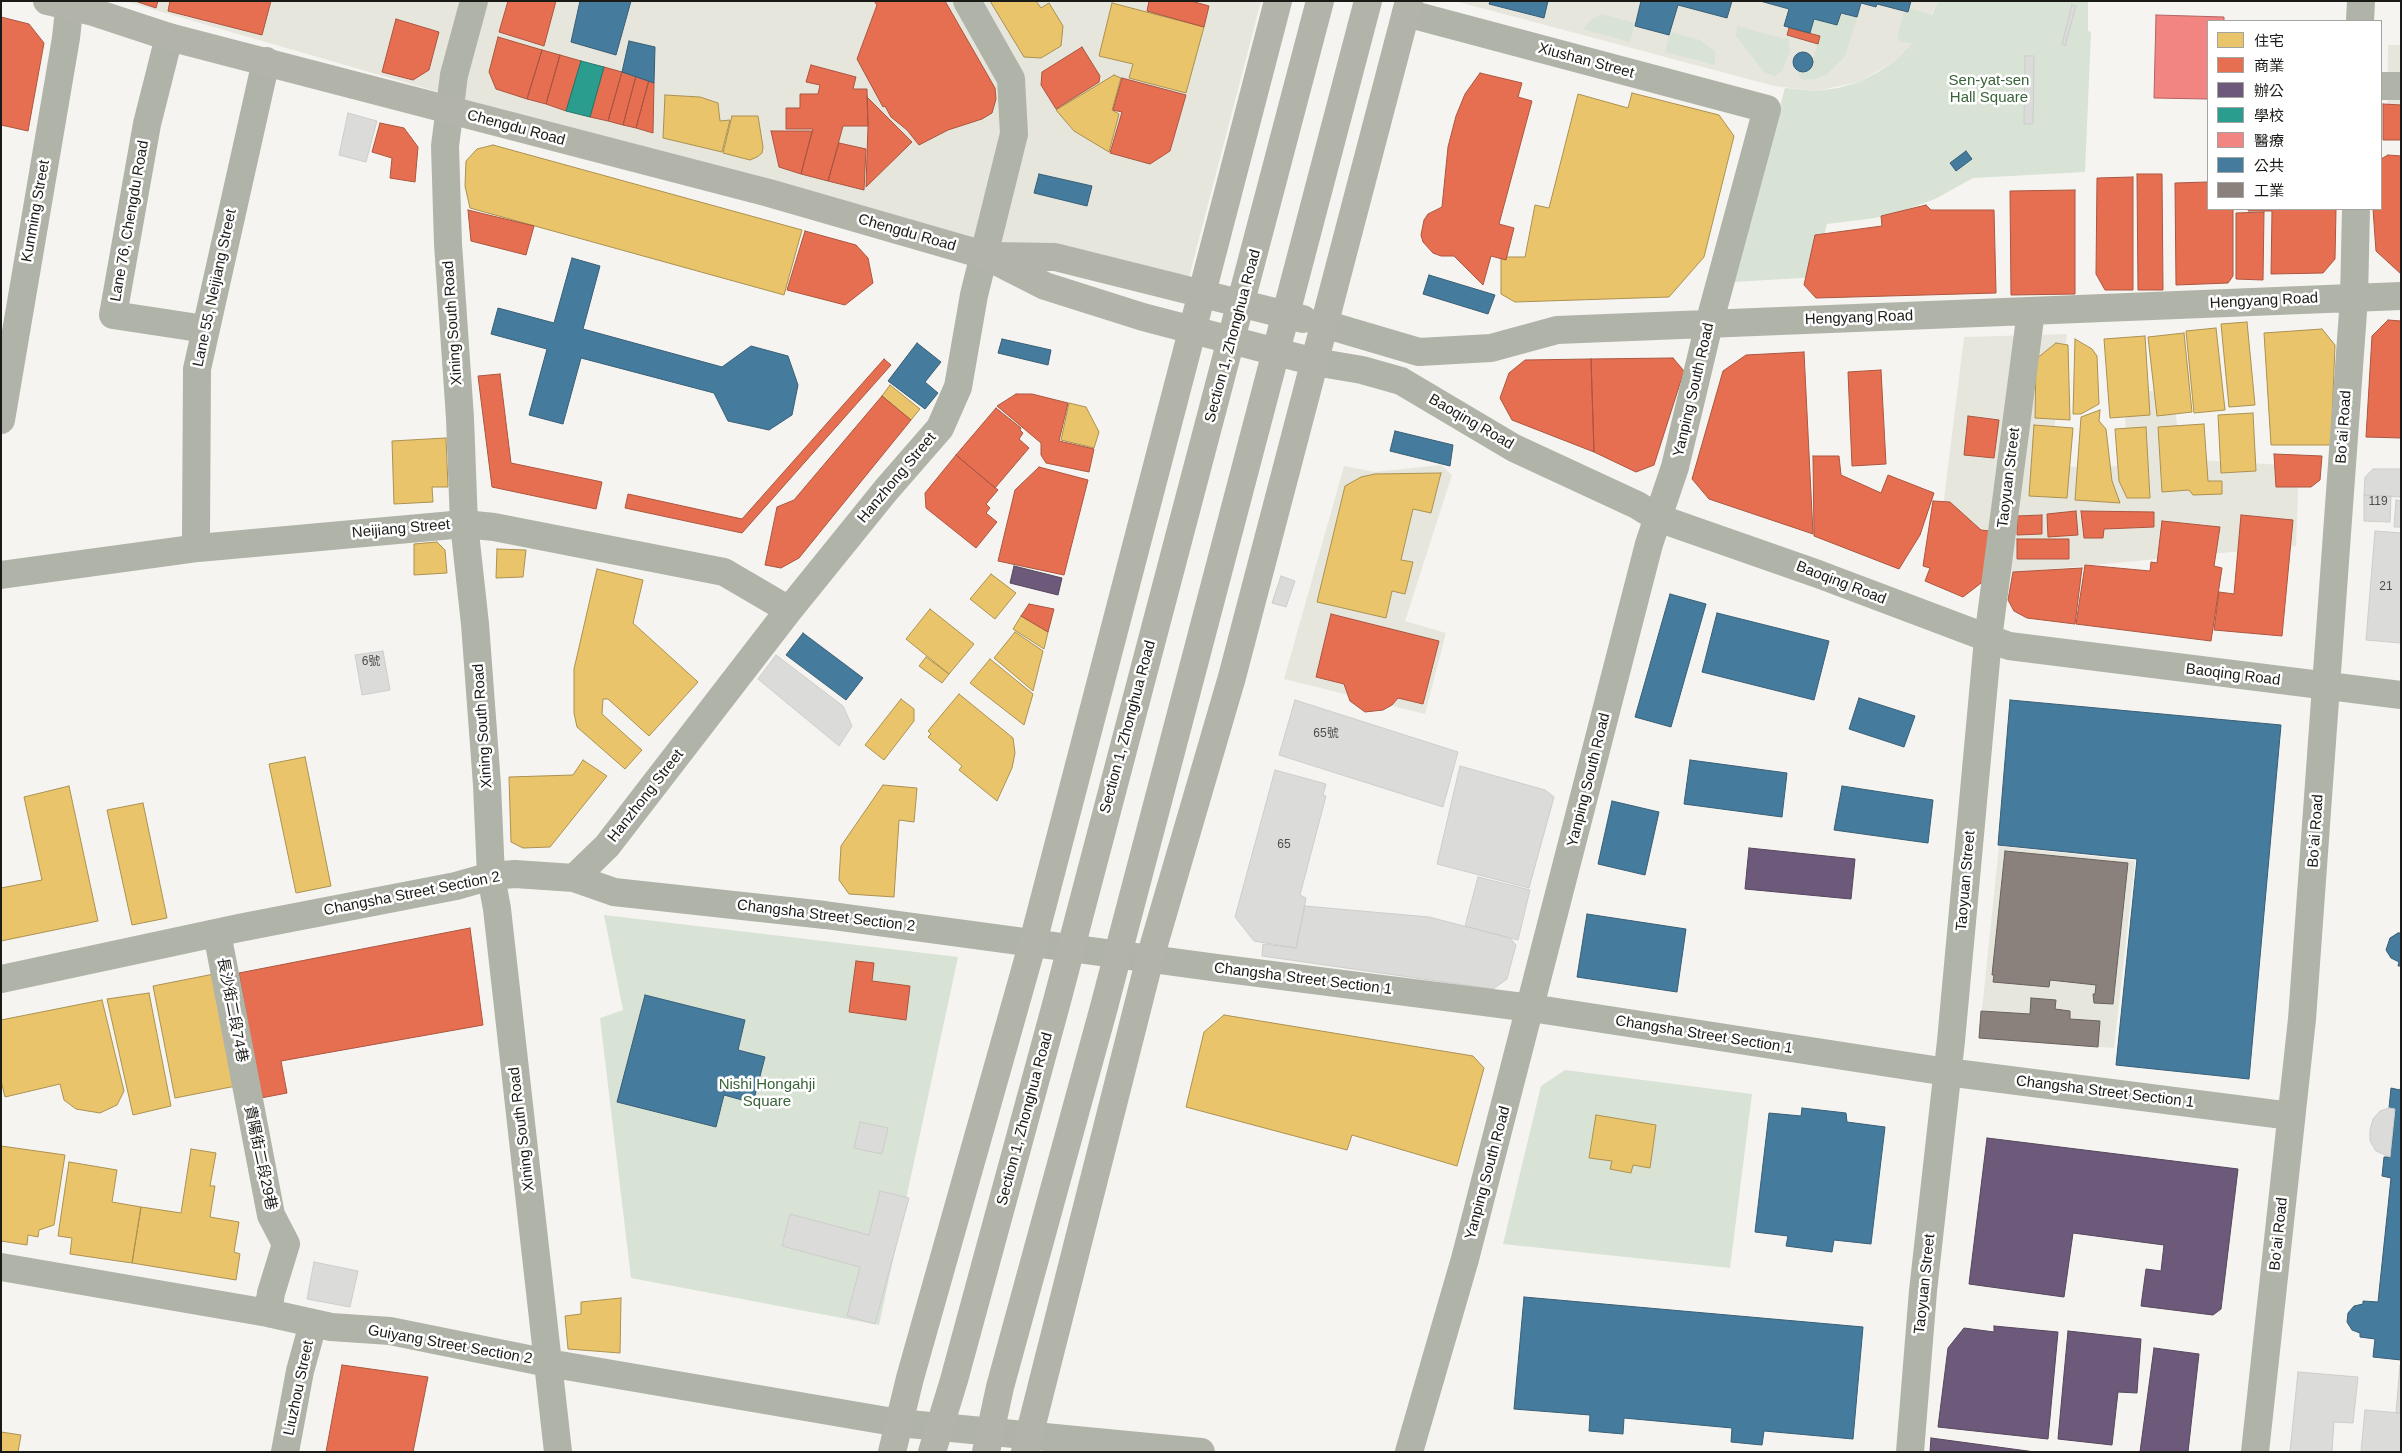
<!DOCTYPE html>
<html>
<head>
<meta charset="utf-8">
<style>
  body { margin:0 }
  #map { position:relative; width:2402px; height:1453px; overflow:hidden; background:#f5f4f0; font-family:Helvetica,"Noto Sans TC",sans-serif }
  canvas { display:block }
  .frame { position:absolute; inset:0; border:2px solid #1a1a17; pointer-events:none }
  .legend { position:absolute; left:2207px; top:20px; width:175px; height:190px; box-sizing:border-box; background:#fff; border:1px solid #a3a3a2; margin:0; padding:6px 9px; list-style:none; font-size:15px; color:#1a1a17 }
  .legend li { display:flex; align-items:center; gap:10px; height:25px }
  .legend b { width:25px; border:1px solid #a3a3a2 }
</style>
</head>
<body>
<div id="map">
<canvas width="2402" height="1453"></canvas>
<div class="frame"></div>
<ul class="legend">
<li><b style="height:14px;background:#e9c46a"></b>住宅</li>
<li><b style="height:14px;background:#e76f51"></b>商業</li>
<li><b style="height:14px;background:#6d597a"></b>辦公</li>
<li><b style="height:14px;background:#2a9d8f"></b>學校</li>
<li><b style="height:14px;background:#f28482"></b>醫療</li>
<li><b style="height:14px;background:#457b9d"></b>公共</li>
<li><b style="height:14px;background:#8a817c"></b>工業</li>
</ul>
</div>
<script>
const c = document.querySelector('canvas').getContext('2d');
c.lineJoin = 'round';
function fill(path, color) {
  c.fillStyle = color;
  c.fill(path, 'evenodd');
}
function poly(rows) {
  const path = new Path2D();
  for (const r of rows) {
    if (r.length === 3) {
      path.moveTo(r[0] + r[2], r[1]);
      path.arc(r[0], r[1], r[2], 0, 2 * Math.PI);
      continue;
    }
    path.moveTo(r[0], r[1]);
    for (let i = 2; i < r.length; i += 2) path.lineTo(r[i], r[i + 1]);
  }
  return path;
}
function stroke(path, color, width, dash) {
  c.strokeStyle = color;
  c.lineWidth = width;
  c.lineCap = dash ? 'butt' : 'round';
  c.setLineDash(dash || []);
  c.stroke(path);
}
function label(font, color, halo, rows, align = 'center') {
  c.font = font + ' Helvetica,"Noto Sans TC",sans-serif';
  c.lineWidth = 5;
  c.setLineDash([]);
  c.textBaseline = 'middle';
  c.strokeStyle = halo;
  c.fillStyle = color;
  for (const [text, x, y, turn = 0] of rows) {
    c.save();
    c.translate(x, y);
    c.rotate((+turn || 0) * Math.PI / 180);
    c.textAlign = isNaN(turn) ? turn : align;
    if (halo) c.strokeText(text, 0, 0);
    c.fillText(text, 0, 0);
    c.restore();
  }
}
const built = poly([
  [124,1,1261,1,1188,281,981,249],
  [1455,1,1938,1,1925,28,1911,46,1896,60,1859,82,1816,91,1774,86],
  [2388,45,2401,45,2401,130,2387,130],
  [2067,334,2049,467,2127,466,2124,391,2173,391,2181,459,2299,466,2296,546,1934,580,1964,337],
  [1441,465,1452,475,1405,621,1446,633,1425,714,1284,679,1344,466,1375,472],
  [1999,846,2135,861,2114,1048,1979,1038]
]);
const green = poly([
  [1938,1,2088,1,2088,31,2091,32,2085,172,1973,178,1935,199,1905,210,1875,218,1827,224,1814,273,1818,277,1733,282,1785,88,1816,91,1838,88,1859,82,1878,72,1896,60,1913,43,1900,42,1897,37,1904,12,1908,12,1909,8,1932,15],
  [1841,13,1857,17,1845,56,1826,75,1814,79,1804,80,1800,78,1798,71,1805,72,1810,69,1820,36,1810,33,1814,19,1837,25],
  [1602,14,1635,23,1630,42,1582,29,1594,18],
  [1737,26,1786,39,1788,36,1790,51,1782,71,1774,76,1764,72,1736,36],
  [1670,32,1700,40,1715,52,1715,65,1665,52],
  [604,915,958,957,879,1325,631,1278,600,1018,623,1010],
  [1565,1070,1752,1094,1730,1268,1503,1244,1541,1086]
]);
const homes = poly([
  [990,1,1036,1,1041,8,1049,3,1063,26,1061,46,1041,58,1024,57,990,1],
  [1112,3,1204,27,1186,93,1129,78,1133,64,1099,56,1112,3],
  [1114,75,1121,78,1112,110,1119,114,1109,152,1074,131,1056,110,1114,75],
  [1632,93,1719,115,1734,136,1704,257,1669,297,1515,302,1501,294,1501,257,1525,257,1535,205,1549,208,1578,94,1628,108,1632,93],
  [665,95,700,97,718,103,720,121,730,120,722,152,663,138,665,95],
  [732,116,758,116,763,147,762,153,757,157,750,160,723,153,732,116],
  [493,145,802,230,784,295,470,208,465,186,466,161,477,149,493,145],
  [2247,322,2255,405,2229,407,2221,324,2247,322],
  [2216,328,2225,410,2194,413,2186,331,2216,328],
  [2322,329,2335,345,2331,445,2271,445,2264,333,2322,329],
  [2184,333,2192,412,2157,416,2148,337,2184,333],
  [2145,336,2150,415,2110,418,2104,339,2145,336],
  [2075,339,2092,349,2097,356,2099,404,2081,414,2073,414,2075,339],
  [2056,343,2068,345,2070,420,2035,418,2036,359,2056,343],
  [890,385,920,409,911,420,882,396,890,385],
  [1069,403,1086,407,1099,432,1094,448,1061,440,1069,403],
  [2100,410,2099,421,2106,429,2112,481,2120,503,2075,500,2081,417,2100,410],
  [2253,413,2256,471,2221,473,2218,415,2253,413],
  [2204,424,2208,481,2222,481,2222,494,2193,495,2189,490,2162,492,2158,427,2204,424],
  [2034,425,2073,428,2067,498,2029,496,2034,425],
  [2146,427,2150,498,2127,498,2119,481,2115,429,2146,427],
  [446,438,448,487,432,487,433,502,394,504,392,441,446,438],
  [1441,473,1431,513,1413,509,1401,560,1413,562,1405,594,1392,591,1386,618,1317,602,1345,486,1361,477,1375,474,1441,473],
  [437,542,445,550,447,573,414,575,414,544,437,542],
  [497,549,526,550,523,577,496,578,497,549],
  [597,569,643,580,633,623,698,682,649,736,608,699,603,699,602,714,642,750,625,769,577,727,574,713,574,669,597,569],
  [991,574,1016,593,995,619,970,599,991,574],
  [930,609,974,644,949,674,906,639,930,609],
  [1021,616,1048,632,1044,649,1013,629,1021,616],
  [1015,632,1043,651,1033,691,994,658,1015,632],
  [926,657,949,674,942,683,919,666,926,657],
  [990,659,1033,694,1024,725,970,683,990,659],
  [959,694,1013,738,1015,753,1012,768,997,801,959,770,962,766,928,737,931,734,928,731,959,694],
  [901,699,914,709,914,721,884,760,865,745,901,699],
  [305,757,331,886,296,893,269,764,305,757],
  [583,760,607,776,550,847,523,848,511,842,509,777,573,775,583,760],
  [883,785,917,788,914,822,899,820,894,897,849,894,839,880,841,846,883,785],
  [69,786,98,921,1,941,1,888,42,880,24,797,69,786],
  [143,803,167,918,132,925,107,810,143,803],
  [214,974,236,1086,175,1098,153,986,214,974],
  [149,993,171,1106,133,1115,107,999,149,993],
  [102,1000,124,1091,117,1105,100,1113,76,1109,64,1100,60,1084,5,1097,1,1081,1,1020,102,1000],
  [1224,1015,1473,1056,1484,1068,1457,1166,1352,1135,1347,1150,1186,1107,1204,1032,1224,1015],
  [1596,1115,1656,1125,1650,1168,1633,1165,1631,1173,1610,1169,1612,1161,1589,1158,1596,1115],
  [1,1146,65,1155,54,1225,39,1230,38,1237,28,1235,27,1245,1,1241,1,1146],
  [191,1149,216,1153,210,1186,215,1186,210,1217,239,1222,234,1252,240,1254,236,1280,132,1263,141,1207,181,1213,191,1149],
  [69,1162,117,1170,112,1202,141,1207,132,1263,70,1254,72,1238,58,1236,69,1162],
  [621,1298,620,1353,568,1349,565,1316,581,1314,581,1302,621,1298],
  [1,1432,21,1435,18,1452,1,1452,1,1432]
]);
const shops = poly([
  [135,1,158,1,156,8,135,1],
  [170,1,271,1,262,35,168,11,170,1],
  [508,1,556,1,544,46,499,32,508,1],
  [874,1,945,1,995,88,996,99,992,113,982,119,948,130,919,145,907,130,891,117,885,106,883,107,857,59,877,5,874,1],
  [1149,1,1191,1,1209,6,1204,27,1147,11,1149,1],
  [1,17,29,24,44,43,28,131,1,125,1,17],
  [396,19,439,32,429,70,413,80,382,72,396,19],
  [1789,28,1820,36,1818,44,1787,35,1789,28],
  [498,37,542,50,527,99,496,89,489,72,498,37],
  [1082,47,1100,76,1099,82,1056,109,1041,85,1042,72,1082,47],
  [542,50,560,55,546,104,527,99,542,50],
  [560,55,581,61,566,111,546,104,560,55],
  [811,65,856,77,853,89,867,89,868,126,843,126,828,181,801,174,813,129,786,129,786,108,800,108,800,94,818,94,820,85,806,82,811,65],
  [604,67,622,72,608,121,590,117,604,67],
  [622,72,636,76,623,125,608,121,622,72],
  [1480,73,1522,83,1518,97,1532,101,1499,224,1514,228,1506,260,1491,256,1483,285,1454,256,1441,256,1433,253,1423,242,1421,235,1424,220,1428,214,1442,207,1448,147,1456,116,1465,94,1480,73],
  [636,76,649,80,636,128,623,125,636,76],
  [1122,78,1186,95,1170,151,1150,164,1110,153,1122,112,1113,110,1122,78],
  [649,80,654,83,653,133,636,128,649,80],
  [867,97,912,142,866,187,868,126,867,97],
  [2383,104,2401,105,2401,140,2383,140,2383,104],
  [380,123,404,128,418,147,415,182,390,178,392,158,372,152,380,123],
  [771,131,812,131,801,174,779,167,771,131],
  [839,143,866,149,864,190,828,181,839,143],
  [2388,155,2401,156,2401,274,2376,251,2373,209,2381,209,2381,159,2388,155],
  [2137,174,2162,174,2163,290,2138,290,2137,174],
  [2133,177,2133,290,2105,290,2096,274,2097,178,2133,177],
  [2208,182,2208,209,2233,209,2233,276,2228,283,2176,285,2175,183,2208,182],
  [2075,190,2075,294,2011,295,2010,191,2075,190],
  [1926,205,1931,210,1994,210,1996,293,1816,298,1804,285,1815,235,1882,226,1881,216,1926,205],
  [2249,209,2336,209,2335,259,2323,273,2271,274,2272,211,2248,211,2249,209],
  [468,210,534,226,526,255,471,241,468,210],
  [2264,212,2263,280,2236,279,2236,213,2264,212],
  [805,231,856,245,868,258,873,283,845,305,787,290,805,231],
  [2388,320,2401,321,2401,438,2366,437,2372,336,2388,320],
  [1804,352,1813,534,1709,499,1692,479,1723,371,1746,355,1804,352],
  [1673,358,1684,371,1654,465,1636,472,1594,452,1591,359,1673,358],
  [884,359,891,365,742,533,625,508,628,494,742,519,884,359],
  [1591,359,1594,452,1512,420,1500,398,1509,373,1525,360,1591,359],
  [1881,370,1886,464,1852,466,1848,372,1881,370],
  [500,374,511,463,602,482,596,509,492,487,478,376,500,374],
  [1016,394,1032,394,1068,403,1059,441,1094,449,1089,472,1046,463,1041,455,1041,443,997,406,1016,394],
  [882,396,911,420,799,558,781,568,765,565,777,507,794,500,882,396],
  [996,408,1021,428,1020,430,1023,433,1019,439,1029,448,995,488,956,455,996,408],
  [1968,416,1999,420,1994,458,1964,455,1968,416],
  [2274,454,2322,456,2320,480,2311,487,2276,487,2274,454],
  [956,455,998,490,986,504,990,508,986,513,997,522,976,548,926,508,925,493,956,455],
  [1813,456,1839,456,1841,475,1881,493,1888,475,1934,493,1920,535,1899,569,1814,536,1813,456],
  [1039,467,1088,480,1064,575,998,561,1015,490,1039,467],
  [1933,501,1950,502,1981,530,1989,531,1985,580,1963,597,1925,581,1930,568,1923,566,1933,501],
  [2076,511,2078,535,2048,537,2047,514,2076,511],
  [2081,511,2154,512,2154,527,2104,529,2103,538,2084,538,2081,511],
  [2042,515,2042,534,2017,535,2017,516,2042,515],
  [2241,515,2293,520,2282,636,2214,630,2219,592,2234,594,2241,515],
  [2162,521,2220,527,2214,566,2222,568,2211,641,2076,624,2085,565,2150,571,2151,562,2157,563,2162,521],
  [2017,539,2069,539,2069,559,2017,559,2017,539],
  [2082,568,2075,624,2027,618,2014,611,2008,600,2013,572,2082,568],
  [1029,604,1054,609,1048,632,1021,616,1029,604],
  [1331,614,1439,641,1423,704,1398,698,1392,705,1383,710,1365,712,1350,701,1344,684,1316,677,1331,614],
  [470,928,483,1025,281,1061,287,1093,261,1098,239,973,470,928],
  [856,961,874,963,872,981,910,986,906,1020,849,1012,856,961],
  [342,1365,428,1377,413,1452,326,1452,342,1365]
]);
const offices = poly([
  [1014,566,1062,578,1058,595,1010,583,1014,566],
  [1749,848,1855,859,1851,899,1745,889,1749,848],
  [1987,1138,2238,1169,2221,1309,2213,1315,2141,1306,2146,1269,2161,1271,2164,1245,2073,1233,2064,1297,1969,1284,1987,1138],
  [1994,1326,2058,1332,2048,1439,1938,1427,1948,1348,1964,1328,1994,1332,1994,1326],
  [2068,1331,2141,1339,2137,1393,2118,1392,2112,1445,2058,1439,2068,1331],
  [2154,1348,2199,1354,2188,1452,2140,1452,2154,1348],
  [1931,1438,2035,1452,1930,1452,1931,1438]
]);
const schools = poly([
  [581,61,604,67,590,117,566,111,581,61]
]);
const health = poly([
  [2156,15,2224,17,2224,21,2208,21,2208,99,2154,98,2156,15]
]);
const public = poly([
  [580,1,631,1,616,55,571,42,580,1],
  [1490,1,1548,1,1544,18,1489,4,1490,1],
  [1641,1,1732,1,1727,18,1678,5,1669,35,1635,26,1641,1],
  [1760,1,1911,1,1908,12,1877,4,1876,7,1861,3,1857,17,1841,13,1837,25,1814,19,1810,33,1784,26,1789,9,1760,1],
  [629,41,655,47,654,83,622,72,629,41],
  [1803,62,10],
  [1966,151,1972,159,1956,171,1950,163,1966,151],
  [1039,174,1092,186,1087,206,1034,193,1039,174],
  [572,258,600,266,583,329,722,367,751,346,788,356,798,385,792,415,769,430,728,421,714,393,581,358,563,424,529,415,547,349,491,334,498,308,554,323,572,258],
  [1429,275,1495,295,1488,314,1423,294,1429,275],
  [1002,339,1051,350,1048,365,998,353,1002,339],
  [917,343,941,362,925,382,938,393,925,409,888,381,917,343],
  [1395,431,1453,445,1450,466,1390,451,1395,431],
  [1670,594,1706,604,1671,727,1635,717,1670,594],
  [1717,613,1829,641,1814,700,1702,672,1717,613],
  [803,633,863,678,846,700,786,655,803,633],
  [1859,698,1915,716,1904,747,1849,729,1859,698],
  [2010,700,2281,725,2249,1079,2116,1065,2137,859,1998,845,2010,700],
  [1690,760,1787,773,1782,817,1684,804,1690,760],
  [1842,786,1933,800,1928,843,1834,830,1842,786],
  [1612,801,1659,812,1645,875,1598,864,1612,801],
  [1587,914,1686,929,1677,992,1577,977,1587,914],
  [2398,933,2401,933,2401,966,2398,966,2399,962,2391,958,2386,950,2390,938,2398,933],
  [645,995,745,1020,738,1050,765,1057,753,1103,724,1095,716,1127,617,1102,645,995],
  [2401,1086,2401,1360,2373,1357,2375,1339,2360,1337,2360,1333,2352,1330,2347,1322,2348,1313,2354,1306,2363,1304,2363,1301,2378,1302,2391,1178,2382,1176,2384,1157,2390,1157,2393,1133,2395,1109,2389,1108,2391,1088,2400,1090,2401,1086],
  [1802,1108,1846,1113,1847,1122,1885,1127,1871,1244,1834,1240,1832,1252,1786,1246,1788,1236,1755,1232,1769,1113,1801,1116,1802,1108],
  [1524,1297,1863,1327,1853,1439,1764,1431,1762,1445,1731,1442,1732,1428,1624,1418,1623,1434,1589,1431,1590,1415,1514,1409,1524,1297]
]);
const industry = poly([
  [2005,851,2128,863,2113,1004,2094,1003,2093,994,2095,994,2096,985,2050,980,2049,987,1993,982,1994,975,1992,975,2005,851],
  [2031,998,2056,1000,2055,1009,2070,1011,2070,1019,2100,1021,2098,1047,1979,1038,1981,1011,2030,1014,2031,998]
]);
const building = poly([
  [2072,5,2076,6,2065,46,2062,44,2072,5],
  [2025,56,2034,56,2033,124,2024,124,2025,56],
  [348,113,377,121,366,162,339,155,348,113],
  [2373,469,2401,469,2401,497,2364,495,2365,477,2373,469],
  [2364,495,2391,496,2390,522,2364,521,2364,495],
  [2396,500,2401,501,2401,527,2394,527,2396,500],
  [2375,531,2401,533,2401,643,2366,640,2375,531],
  [1281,576,1295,581,1286,607,1272,603,1281,576],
  [383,651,390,690,362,695,355,655,383,651],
  [776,655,843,706,852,726,839,746,758,679,776,655],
  [1295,700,1458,752,1443,807,1279,755,1295,700],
  [1460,766,1545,790,1554,797,1529,888,1437,864,1460,766],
  [1275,770,1326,784,1323,795,1326,796,1300,895,1306,898,1296,948,1254,941,1235,917,1275,770],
  [1478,877,1530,890,1518,940,1465,926,1478,877],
  [1305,906,1429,917,1510,938,1516,945,1507,979,1493,989,1262,956,1263,944,1296,948,1305,906],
  [2389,1108,2395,1109,2390,1157,2376,1151,2370,1141,2370,1130,2373,1119,2380,1111,2389,1108],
  [860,1122,888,1128,882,1154,854,1148,860,1122],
  [880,1191,909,1198,875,1324,847,1316,860,1267,782,1246,790,1214,869,1235,880,1191],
  [314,1262,358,1271,350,1307,307,1299,314,1262],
  [2400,1365,2401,1365,2401,1413,2396,1413,2400,1365],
  [2298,1372,2358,1377,2353,1423,2334,1422,2332,1452,2290,1452,2298,1372],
  [2365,1410,2401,1413,2401,1452,2361,1452,2365,1410]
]);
const minor = poly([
  [474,1,454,75,445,146,448,244,460,418,464,524,475,624,487,785,491,876,497,909,558,1452],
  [1406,13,1767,109,1709,324,1675,467,1649,544,1465,1259,1409,1452],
  [2360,21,2361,1],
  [169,37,147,124,113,315,205,329],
  [2381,86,2401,86],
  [1324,324,1419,352,1491,348,1557,330,2401,296],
  [1315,362,1362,370,1401,381,1514,448,1637,505,1658,518,1818,574,2009,646,2401,695],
  [1,420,66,38,70,1],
  [198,548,196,534,197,369,266,61],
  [1,575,198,548,464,524,494,527,724,572,789,610],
  [574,878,607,846,789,610,886,490,940,428,958,387,974,295,1014,134,1011,79,967,1],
  [217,933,271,1215,286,1244,271,1293,268,1313],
  [1,979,239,928,456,886,491,876,515,874,574,878,614,892,825,915,1218,968,1531,1008,1947,1072,2291,1116],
  [1,1267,268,1313,331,1327,390,1331,548,1363,899,1423,1201,1452],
  [285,1452,300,1371,313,1324],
  [1910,1452,1923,1291,1951,1041,1988,639,2031,311],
  [2255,1452,2302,1019,2354,298,2356,209]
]);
const major = poly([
  [47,1,93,12,169,37,769,193,984,255,1045,286,1143,317,1315,362],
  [994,256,1055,257,1303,319],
  [892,1452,910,1378,1033,942,1278,1],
  [932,1452,954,1380,1057,1001,1320,1],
  [986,1452,1000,1387,1104,1007,1368,1],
  [1025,1452,1150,958,1232,677,1409,1]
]);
const numberNames = [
  ["119",2378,502],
  ["21",2386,587],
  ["6號",371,662],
  ["65號",1326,734],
  ["65",1284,845]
];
const streetNames = [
  ["Xiushan Street",1586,61,15],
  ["Chengdu Road",516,128,15],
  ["Kunming Street",36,211,-80],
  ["Lane 76, Chengdu Road",130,221,-80],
  ["Chengdu Road",907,233,16],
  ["Lane 55, Neijiang Street",215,288,-78],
  ["Hengyang Road",2264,301,-3],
  ["Hengyang Road",1859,318,-2],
  ["Xining South Road",453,323,-94],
  ["Section 1, Zhonghua Road",1233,336,-75],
  ["Yanping South Road",1694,390,-77],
  ["Baoqing Road",1471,422,30],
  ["Bo’ai Road",2344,427,-86],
  ["Hanzhong Street",897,478,-50],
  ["Taoyuan Street",2009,478,-83],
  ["Neijiang Street",401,529,-5],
  ["Baoqing Road",1841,583,21],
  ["Baoqing Road",2233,675,7],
  ["Xining South Road",483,726,-94],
  ["Section 1, Zhonghua Road",1128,727,-75],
  ["Yanping South Road",1589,780,-76],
  ["Hanzhong Street",646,796,-52],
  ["Bo’ai Road",2316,831,-86],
  ["Taoyuan Street",1966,881,-85],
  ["Changsha Street Section 2",412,894,-11],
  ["Changsha Street Section 2",826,916,7],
  ["Changsha Street Section 1",1303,979,7],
  ["長沙街二段74巷",232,1010,79],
  ["Changsha Street Section 1",1704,1035,9],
  ["Changsha Street Section 1",2105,1092,7],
  ["Section 1, Zhonghua Road",1025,1119,-75],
  ["Xining South Road",522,1129,-97],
  ["貴陽街二段29巷",260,1158,78],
  ["Yanping South Road",1488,1173,-75],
  ["Bo’ai Road",2279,1234,-84],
  ["Taoyuan Street",1925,1284,-84],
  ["Guiyang Street Section 2",450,1345,10],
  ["Liuzhou Street",299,1388,-78]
];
const parkNames = [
  ["Sen-yat-sen",1989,81],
  ["Hall Square",1989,98],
  ["Nishi Hongahji",767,1085],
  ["Square",767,1102]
];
fill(built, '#e7e6dd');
fill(green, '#d8e2d5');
fill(homes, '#e9c46a');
stroke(homes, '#ab9151', 1);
fill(shops, '#e76f51');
stroke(shops, '#aa5640', 1);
fill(offices, '#6d597a');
stroke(offices, '#54465c', 1);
fill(schools, '#2a9d8f');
stroke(schools, '#25766b', 1);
fill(health, '#f28482');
stroke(health, '#b16462', 1);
fill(public, '#457b9d');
stroke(public, '#385e75', 1);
fill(industry, '#8a817c');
stroke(industry, '#68625e', 1);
fill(building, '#dbdbda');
stroke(building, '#cdcdcc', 1);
stroke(minor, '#b0b3a8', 28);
stroke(major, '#b3b4a9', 28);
label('12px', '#4d4d4b', null, numberNames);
label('15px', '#1a1a17', '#fff', streetNames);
label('15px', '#396338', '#fff', parkNames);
</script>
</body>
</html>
